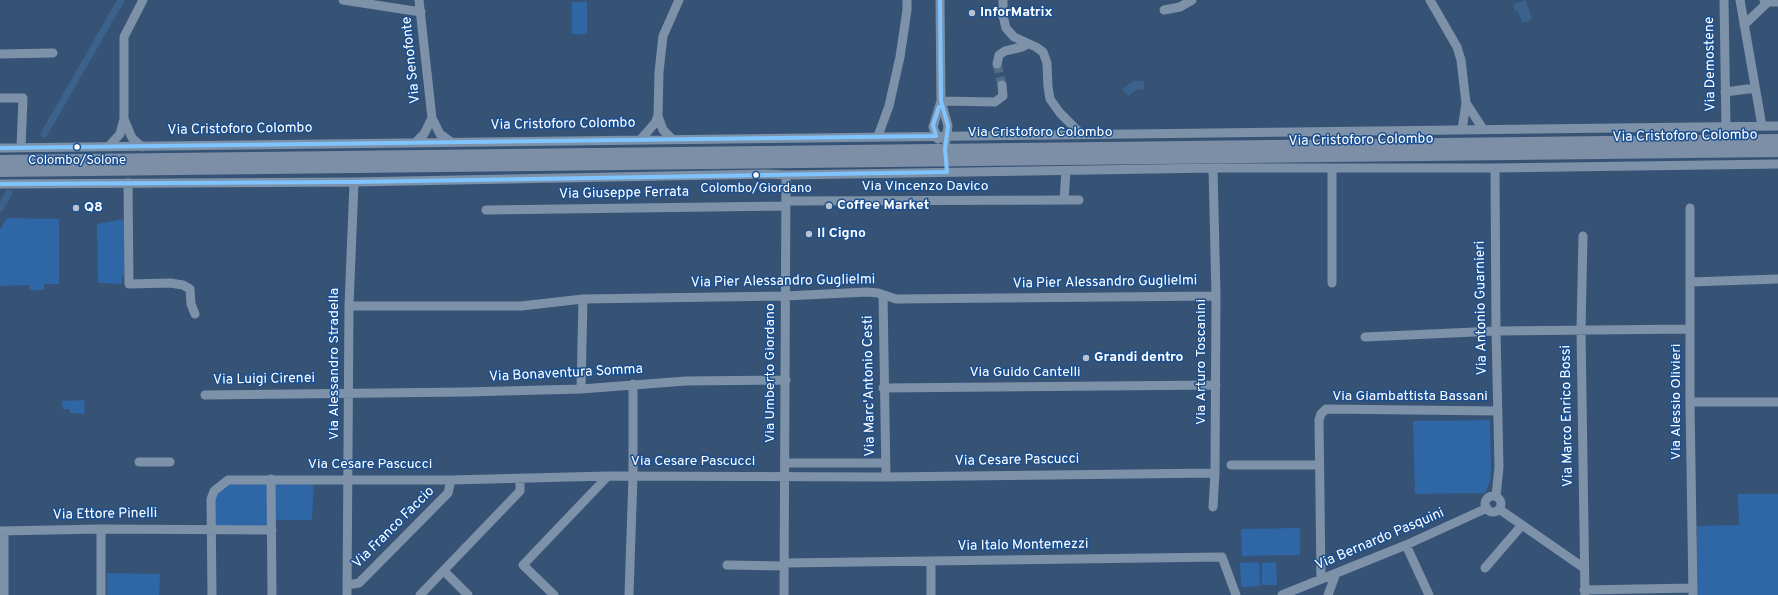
<!DOCTYPE html>
<html>
<head>
<meta charset="utf-8">
<style>
  body { margin:0 }
  canvas { display:block; background:#365274 }
</style>
</head>
<body>
<canvas width="1778" height="595"></canvas>
<script>
const c = document.querySelector('canvas').getContext('2d');
c.lineJoin = 'round';
function fill(path, color) {
  c.fillStyle = color;
  c.fill(path, 'evenodd');
}
function poly(rows) {
  const path = new Path2D();
  for (const r of rows) {
    if (r.length === 3) {
      path.moveTo(r[0] + r[2], r[1]);
      path.arc(r[0], r[1], r[2], 0, 2 * Math.PI);
      continue;
    }
    path.moveTo(r[0], r[1]);
    for (let i = 2; i < r.length; i += 2) path.lineTo(r[i], r[i + 1]);
  }
  return path;
}
function stroke(path, color, width, dash) {
  c.strokeStyle = color;
  c.lineWidth = width;
  c.lineCap = dash ? 'butt' : 'round';
  c.setLineDash(dash || []);
  c.stroke(path);
}
function label(font, color, halo, rows, align = 'center') {
  c.font = font + ' Overpass,sans-serif';
  c.lineWidth = 3;
  c.setLineDash([]);
  c.textBaseline = 'middle';
  c.strokeStyle = halo;
  c.fillStyle = color;
  for (const [text, x, y, turn = 0] of rows) {
    c.save();
    c.translate(x, y);
    c.rotate((+turn || 0) * Math.PI / 180);
    c.textAlign = isNaN(turn) ? turn : align;
    if (halo) c.strokeText(text, 0, 0);
    c.fillText(text, 0, 0);
    c.restore();
  }
}
const green = poly([
  [572,2,587,2,587,34,572,34],
  [7,218,59,219,59,284,44,284,44,290,29,290,29,285,0,286,0,230],
  [124,219,124,277,122,277,122,284,98,283,97,224],
  [84,400,85,414,70,413,70,409,63,409,62,401],
  [1490,420,1491,468,1490,481,1485,493,1415,494,1413,421],
  [314,479,312,520,272,520,272,530,211,529,214,491,228,480],
  [1738,494,1778,494,1778,595,1697,595,1697,526,1739,525],
  [1300,528,1300,555,1242,556,1241,529],
  [1259,562,1260,586,1241,587,1240,563],
  [1276,562,1277,585,1262,585,1262,563],
  [107,573,160,574,159,595,107,595]
]);
const water = poly([
  [1526,0,1532,20,1522,23,1518,11,1515,11,1513,4],
  [1133,81,1144,81,1144,90,1138,89,1128,96,1122,89]
]);
const canal = poly([
  [44,134,121,0],
  [0,208,9,193]
]);
const minorTunnel = poly([
  [997,64,1002,85]
]);
const minor = poly([
  [343,0,421,12],
  [419,0,432,118,440,134,451,142],
  [940,0,941,101,948,126,946,141],
  [1003,0,1003,16,1006,28,1014,37,1036,47,1043,52,1047,63,1048,87,1050,99,1060,113,1081,134],
  [1430,0,1457,47,1461,60,1466,103,1462,130],
  [1724,0,1726,127],
  [1740,0,1762,126],
  [1768,2,1778,2],
  [1164,10,1180,7,1192,0],
  [1744,25,1768,2,1764,0],
  [0,54,53,53],
  [997,64,999,55,1005,51,1022,47,1028,44],
  [1725,92,1755,88],
  [0,98,23,98,21,147],
  [941,101,995,102,1003,96,1002,85],
  [1466,103,1483,129],
  [124,119,132,138,142,147],
  [878,136,889,106,900,57,907,10,907,0],
  [641,139,655,123,658,116],
  [672,139,663,130,658,116,659,72,663,36,679,0],
  [938,139,933,127,941,101],
  [415,143,424,134,432,118],
  [109,146,120,134,124,119,124,37,143,0],
  [0,148,1778,126],
  [1213,168,1216,296,1215,473,1213,507],
  [1495,168,1496,331,1499,467,1496,496],
  [1332,169,1332,283],
  [128,183,129,284,170,283,183,285,190,289,191,304,195,314],
  [0,184,354,182,768,174,786,175,1213,168,1495,168,1778,164],
  [1064,200,1066,171],
  [786,201,1079,200],
  [1690,208,1690,402,1693,595],
  [486,210,786,206],
  [1583,236,1581,330,1585,595],
  [1690,282,1778,279],
  [883,295,886,477],
  [349,306,521,306,583,299,785,296,867,292,878,293,896,299,1216,296],
  [1365,337,1496,331,1690,329],
  [883,388,1216,385],
  [581,389,583,299],
  [205,395,466,392,581,389,686,381,786,380],
  [1690,402,1778,402],
  [139,462,170,462],
  [785,463,885,463],
  [1231,465,1319,465],
  [271,479,272,595],
  [1493,504,8],
  [1499,509,1584,568],
  [101,529,101,595],
  [0,531,101,529,272,530],
  [4,531,4,595],
  [1406,545,1429,595],
  [931,561,931,595],
  [784,563,1222,557,1236,595],
  [727,565,784,566],
  [1485,568,1522,525],
  [444,571,468,595],
  [1321,579,1319,420,1321,414,1326,409,1498,411],
  [347,585,359,583,448,493,451,480],
  [1584,590,1693,588],
  [212,595,211,499,214,491,228,480,451,480,608,476,886,477,1215,473],
  [347,595,349,306,354,182],
  [420,595,520,491,520,479],
  [554,595,523,565,608,476],
  [629,595,633,476,633,384],
  [784,595,786,175],
  [1282,595,1406,545,1487,508],
  [1328,595,1336,573]
]);
const major = poly([
  [0,161,1778,140],
  [0,171,1778,151]
]);
const bus1 = poly([
  [0,148,936,136,933,125,939,107],
  [0,184,354,182,947,172,945,149,948,126,941,101,940,0]
]);
const markers = [
  [972,13,4,"#b9c2ce"],
  [77,147,3.5,"#fff"],
  [756,175,3.5,"#fff"],
  [829,206,4,"#b9c2ce"],
  [76,208,4,"#b9c2ce"],
  [809,234,4,"#b9c2ce"],
  [1086,358,4,"#b9c2ce"]
];
const busNames = [
  ["Colombo/Solone",77,161],
  ["Colombo/Giordano",756,189]
];
const poiNames = [
  ["InforMatrix",980,13],
  ["Coffee Market",837,206],
  ["Q8",84,208],
  ["Il Cigno",817,234],
  ["Grandi dentro",1094,358]
];
const streetNames = [
  ["Via Senofonte",412,60,-96],
  ["Via Demostene",1711,64,-91],
  ["Via Cristoforo Colombo",563,125,-1],
  ["Via Cristoforo Colombo",240,130,-1],
  ["Via Cristoforo Colombo",1040,133],
  ["Via Cristoforo Colombo",1685,137,-1],
  ["Via Cristoforo Colombo",1361,141,-1],
  ["Via Vincenzo Davico",925,187],
  ["Via Giuseppe Ferrata",624,194,-1],
  ["Via Pier Alessandro Guglielmi",783,282,-1],
  ["Via Pier Alessandro Guglielmi",1105,283,-1],
  ["Via Antonio Guarnieri",1482,308,-91],
  ["Via Arturo Toscanini",1202,362,-90],
  ["Via Alessandro Stradella",335,364,-90],
  ["Via Umberto Giordano",771,373,-90],
  ["Via Guido Cantelli",1025,373],
  ["Via Bonaventura Somma",566,374,-3],
  ["Via Luigi Cirenei",264,380,-1],
  ["Via Marc'Antonio Cesti",870,386,-91],
  ["Via Giambattista Bassani",1410,397],
  ["Via Alessio Olivieri",1677,402,-90],
  ["Via Marco Enrico Bossi",1568,416,-91],
  ["Via Cesare Pascucci",1017,461,-1],
  ["Via Cesare Pascucci",693,462],
  ["Via Cesare Pascucci",370,465],
  ["Via Ettore Pinelli",105,515,-1],
  ["Via Franco Faccio",394,528,-45],
  ["Via Bernardo Pasquini",1380,540,-23],
  ["Via Italo Montemezzi",1023,546,-1]
];
fill(green, '#2f66a5');
fill(water, '#3b618d');
stroke(canal, '#3b618d', 7);
stroke(minorTunnel, '#546c89', 9, [9, 4.5]);
stroke(minor, '#7d92a8', 9);
stroke(major, '#7d8ea7', 12);
stroke(bus1, '#80c4ff', 4);
for (const [x, y, r, color] of markers) {
  const dot = new Path2D();
  dot.arc(x, y, r, 0, 2 * Math.PI);
  c.fillStyle = color;
  c.fill(dot);
  stroke(dot, '#1b4f8f', 1.5);
}
label('13px', '#fff', '#1b4f8f', busNames);
label('bold 14px', '#fff', '#1b4f8f', poiNames, 'left');
label('14px', '#fff', '#1b4f8f', streetNames);
</script>
</body>
</html>
